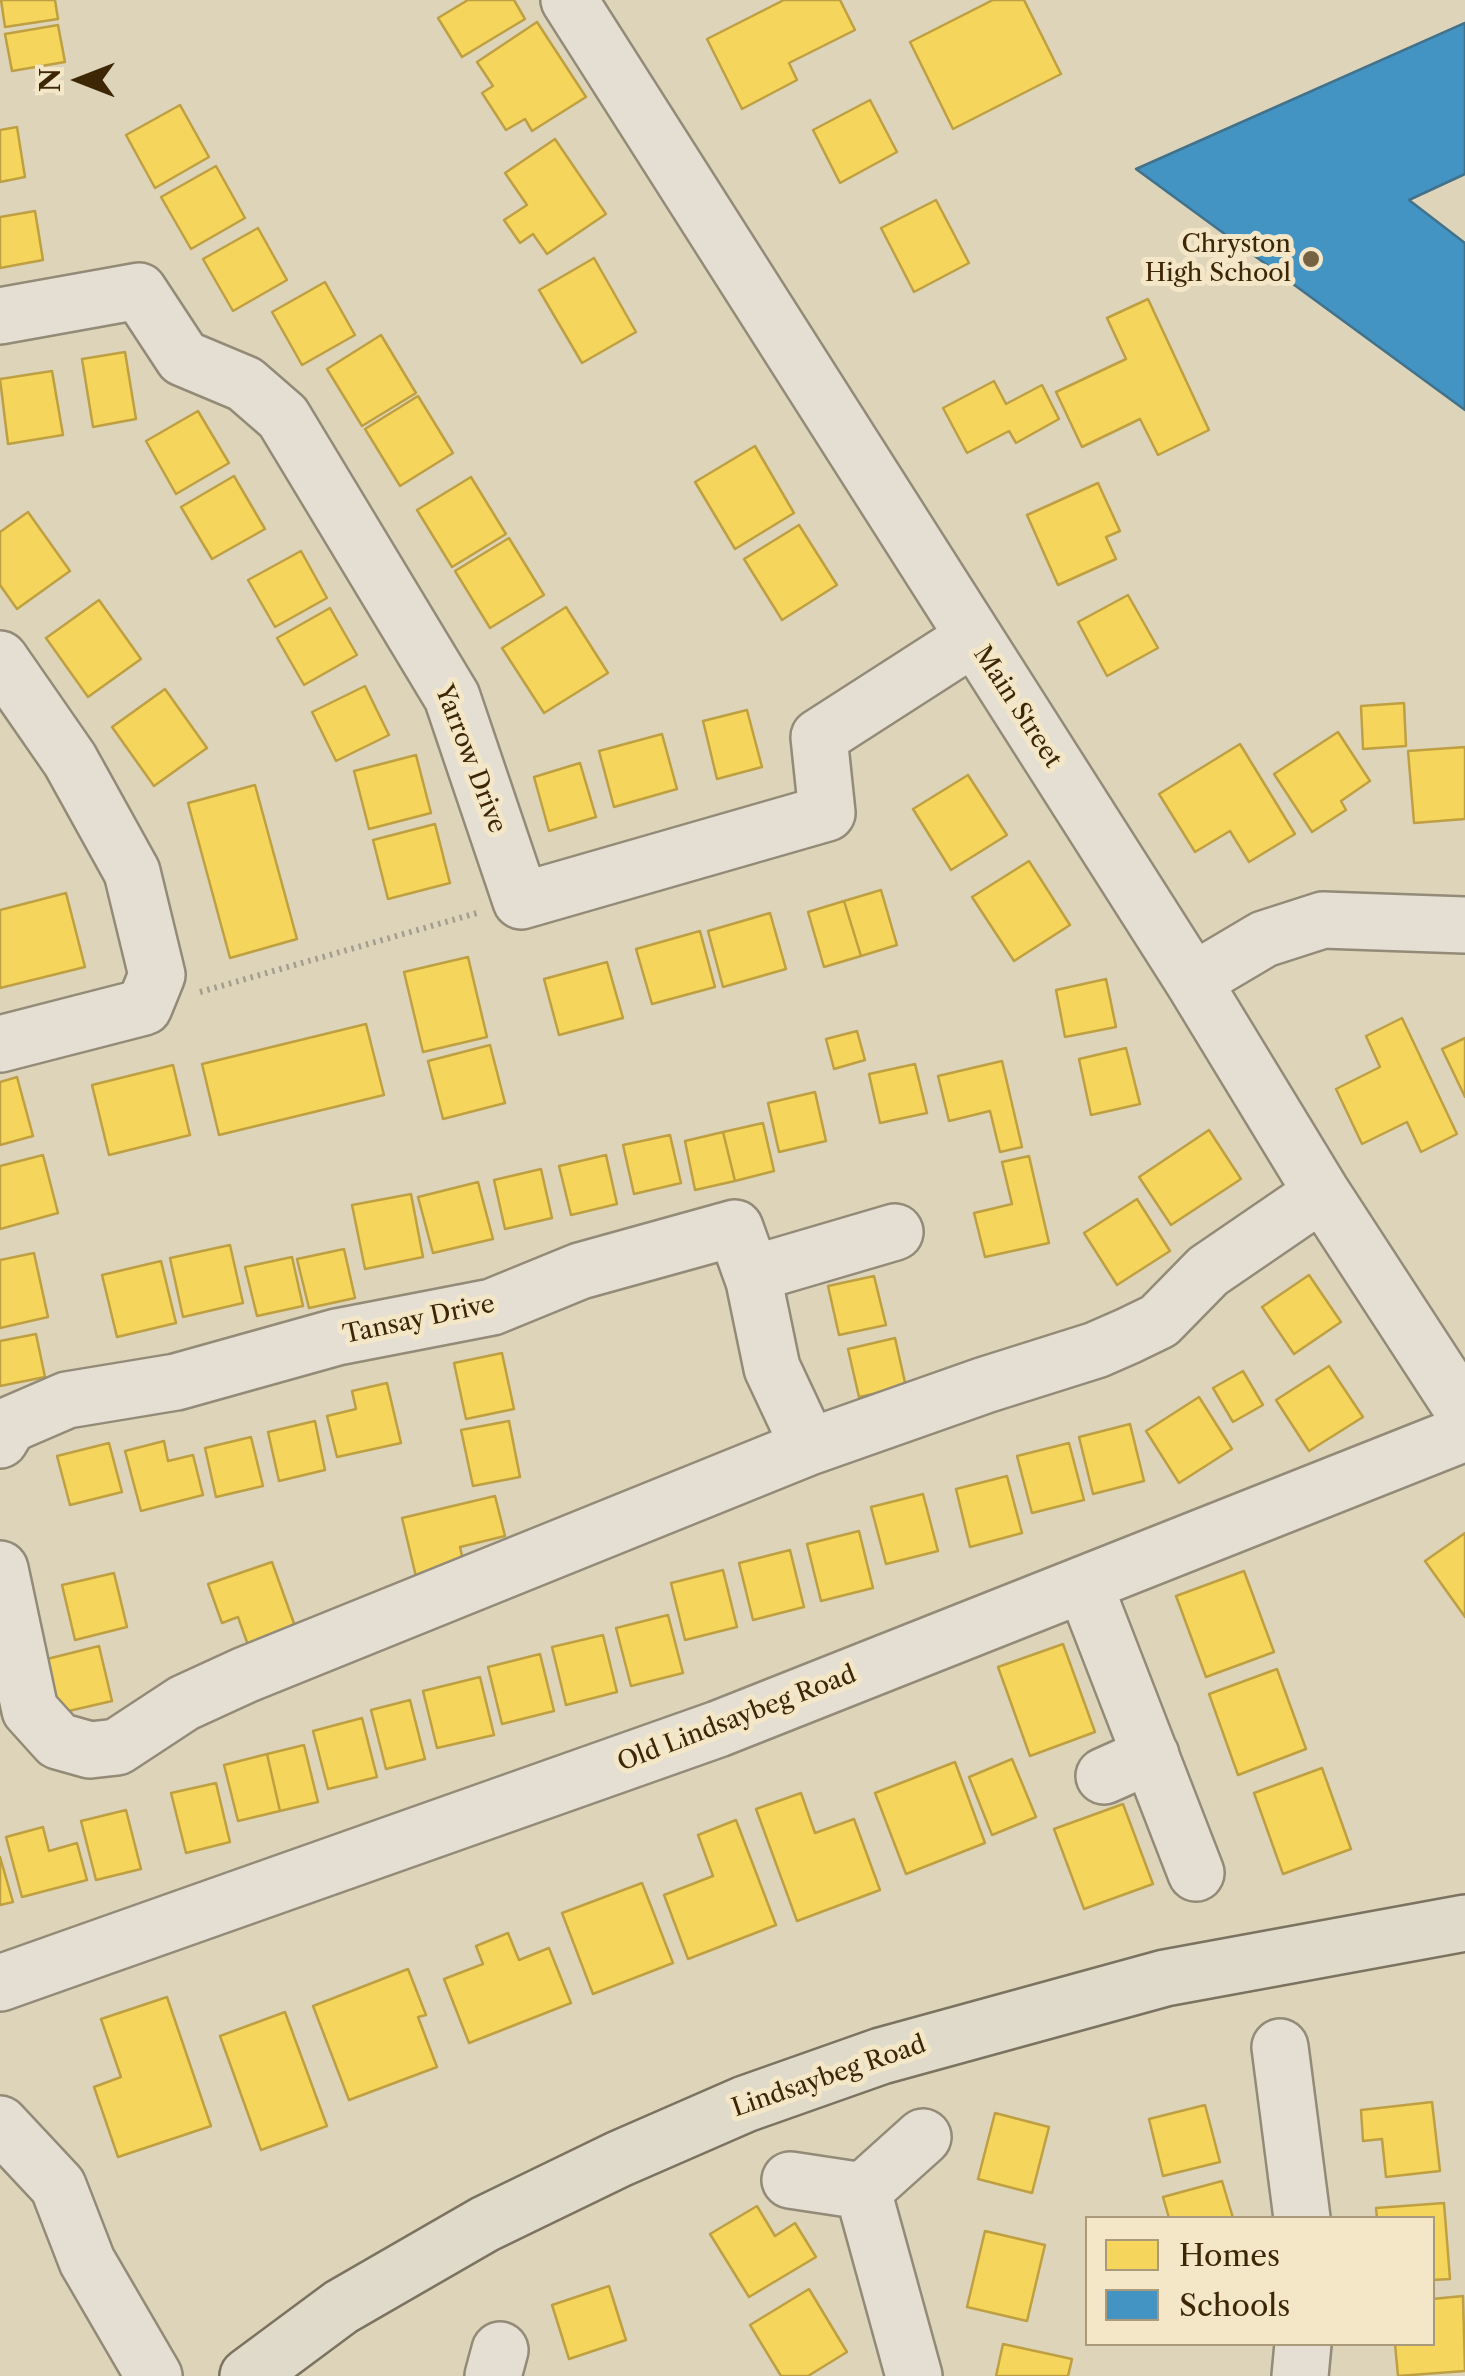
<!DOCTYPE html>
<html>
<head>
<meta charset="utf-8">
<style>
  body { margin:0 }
  #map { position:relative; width:1465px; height:2376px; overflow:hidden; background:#ded4ba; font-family:"Libre Caslon Text",serif }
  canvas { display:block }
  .legend { position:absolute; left:1085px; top:2216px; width:350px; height:130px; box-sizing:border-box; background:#f3e7c8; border:2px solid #aa9a7a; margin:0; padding:12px 18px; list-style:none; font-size:30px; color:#3d2604 }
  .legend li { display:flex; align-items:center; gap:20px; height:50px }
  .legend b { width:50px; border:2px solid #aa9a7a }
  .north { position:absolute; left:30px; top:30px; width:100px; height:100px; -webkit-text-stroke:8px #f3e7c8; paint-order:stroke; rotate:270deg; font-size:28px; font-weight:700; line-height:40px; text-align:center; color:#3d2604 }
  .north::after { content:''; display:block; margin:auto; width:35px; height:45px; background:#3d2604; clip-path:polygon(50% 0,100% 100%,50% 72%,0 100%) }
</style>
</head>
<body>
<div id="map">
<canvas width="1465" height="2376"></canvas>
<ul class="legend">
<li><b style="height:28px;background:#f6d55c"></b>Homes</li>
<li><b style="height:28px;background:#4393c3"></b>Schools</li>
</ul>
<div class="north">N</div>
</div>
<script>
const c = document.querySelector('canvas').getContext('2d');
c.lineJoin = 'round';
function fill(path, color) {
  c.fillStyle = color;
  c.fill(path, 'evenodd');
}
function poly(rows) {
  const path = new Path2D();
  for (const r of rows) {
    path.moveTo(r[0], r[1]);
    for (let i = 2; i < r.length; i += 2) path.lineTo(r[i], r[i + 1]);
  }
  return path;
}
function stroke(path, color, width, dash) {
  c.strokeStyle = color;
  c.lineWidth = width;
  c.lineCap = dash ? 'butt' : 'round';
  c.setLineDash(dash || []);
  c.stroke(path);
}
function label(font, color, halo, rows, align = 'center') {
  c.font = font + ' "Libre Caslon Text",serif';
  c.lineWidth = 10;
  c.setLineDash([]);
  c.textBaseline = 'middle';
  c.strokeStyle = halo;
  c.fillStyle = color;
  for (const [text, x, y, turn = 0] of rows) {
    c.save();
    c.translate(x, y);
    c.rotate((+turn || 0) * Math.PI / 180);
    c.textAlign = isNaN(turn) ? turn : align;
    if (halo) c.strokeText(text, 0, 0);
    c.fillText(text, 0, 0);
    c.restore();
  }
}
const homes = poly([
  [1,0,55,0,58,19,5,27,1,0],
  [468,0,514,0,525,19,462,57,438,18,468,0],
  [784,0,840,0,855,30,789,63,797,80,742,109,707,39,784,0],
  [993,0,1024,0,1061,74,953,129,910,42,993,0],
  [537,22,586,97,532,131,525,119,506,130,482,93,493,86,477,62,537,22],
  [58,25,65,62,12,71,5,34,58,25],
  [870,100,897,152,840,183,813,130,870,100],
  [180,105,209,157,155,188,126,135,180,105],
  [17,127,25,177,0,182,0,130,17,127],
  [555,139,606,214,547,254,533,234,520,243,504,220,527,205,505,173,555,139],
  [216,166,245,218,191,249,161,197,216,166],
  [936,200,969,263,914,292,881,228,936,200],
  [35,211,43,260,0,268,0,217,35,211],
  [258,228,287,280,233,311,203,259,258,228],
  [594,258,636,332,582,363,539,290,594,258],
  [325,282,355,335,302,365,272,312,325,282],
  [1148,299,1209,430,1158,455,1140,419,1082,447,1056,392,1126,359,1107,318,1148,299],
  [381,335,416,393,362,426,327,369,381,335],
  [125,352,136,419,93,427,82,359,125,352],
  [52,371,63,435,8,444,0,379,52,371],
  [994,381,1006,404,1042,385,1059,419,1016,443,1009,431,967,453,943,408,994,381],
  [418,396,453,453,400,486,365,429,418,396],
  [198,411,229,463,176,494,146,441,198,411],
  [755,446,794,513,735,549,695,482,755,446],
  [234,476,265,529,212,559,181,507,234,476],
  [471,477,506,534,452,567,417,510,471,477],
  [1098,483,1120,531,1106,537,1116,559,1058,585,1027,515,1098,483],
  [28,512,70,571,17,609,0,585,0,532,28,512],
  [799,525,837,585,782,620,744,559,799,525],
  [509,538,544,595,490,628,455,571,509,538],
  [301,551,327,598,275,627,248,580,301,551],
  [1128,595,1158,648,1107,676,1078,622,1128,595],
  [99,600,141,659,88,697,46,638,99,600],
  [566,607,608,673,544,713,502,648,566,607],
  [330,608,357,655,304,685,277,638,330,608],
  [365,686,389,735,336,761,312,712,365,686],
  [165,689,207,748,154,786,112,727,165,689],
  [1404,703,1406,746,1363,749,1361,706,1404,703],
  [747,710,762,767,717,779,703,721,747,710],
  [1338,732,1370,781,1341,801,1346,810,1312,832,1274,774,1338,732],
  [662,734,677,789,614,807,599,751,662,734],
  [1240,744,1295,834,1249,862,1230,831,1195,852,1159,794,1240,744],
  [1465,747,1465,819,1414,823,1408,751,1465,747],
  [416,755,431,813,369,829,354,771,416,755],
  [580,763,596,817,549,831,534,777,580,763],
  [968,775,1007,835,951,870,913,809,968,775],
  [255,785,297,939,230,958,188,803,255,785],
  [435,824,450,883,388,899,373,840,435,824],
  [1029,861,1070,925,1014,961,972,897,1029,861],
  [881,890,897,945,861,956,844,901,881,890],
  [66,893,85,967,0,988,0,910,66,893],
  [844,901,861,956,824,967,808,912,844,901],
  [770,913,786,969,723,987,708,931,770,913],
  [700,931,715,987,652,1004,636,949,700,931],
  [468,957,487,1037,423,1052,404,972,468,957],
  [607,962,623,1018,559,1035,544,979,607,962],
  [1106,979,1116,1027,1065,1037,1056,990,1106,979],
  [1402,1018,1457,1134,1421,1152,1407,1122,1362,1144,1336,1089,1380,1067,1366,1036,1402,1018],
  [366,1024,384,1095,219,1135,202,1064,366,1024],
  [857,1031,865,1060,834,1069,826,1039,857,1031],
  [1465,1038,1465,1097,1442,1049,1465,1038],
  [490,1045,505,1103,443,1119,428,1061,490,1045],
  [1126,1048,1140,1104,1091,1115,1079,1059,1126,1048],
  [1002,1061,1022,1147,1000,1152,990,1111,949,1121,938,1076,1002,1061],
  [915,1064,927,1113,880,1123,869,1074,915,1064],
  [173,1065,190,1135,109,1155,92,1085,173,1065],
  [17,1077,33,1136,0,1145,0,1082,17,1077],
  [815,1092,826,1141,779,1152,768,1103,815,1092],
  [763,1123,774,1171,735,1181,723,1132,763,1123],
  [1209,1130,1241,1179,1171,1225,1139,1177,1209,1130],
  [723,1132,735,1181,695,1190,685,1141,723,1132],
  [670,1135,681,1183,634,1194,623,1145,670,1135],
  [43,1155,58,1213,0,1229,0,1166,43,1155],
  [606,1155,617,1204,571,1215,559,1166,606,1155],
  [1029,1156,1049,1243,985,1257,974,1213,1012,1204,1002,1162,1029,1156],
  [541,1169,552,1218,505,1229,494,1180,541,1169],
  [478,1182,493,1239,433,1253,418,1197,478,1182],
  [411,1194,423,1257,365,1269,352,1205,411,1194],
  [1137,1199,1170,1251,1117,1285,1084,1233,1137,1199],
  [230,1245,243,1303,183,1317,170,1258,230,1245],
  [344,1249,355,1298,309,1308,297,1259,344,1249],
  [34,1253,48,1317,0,1328,0,1260,34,1253],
  [292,1257,303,1306,257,1316,245,1267,292,1257],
  [161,1261,176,1323,117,1337,102,1275,161,1261],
  [1309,1275,1341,1322,1294,1354,1262,1307,1309,1275],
  [874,1276,886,1325,839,1335,828,1286,874,1276],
  [36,1334,45,1377,0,1386,0,1341,36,1334],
  [895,1338,906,1387,859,1397,848,1349,895,1338],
  [502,1353,514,1409,466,1419,454,1363,502,1353],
  [1329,1366,1363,1417,1309,1451,1276,1400,1329,1366],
  [1243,1371,1263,1405,1233,1422,1213,1388,1243,1371],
  [387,1383,401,1443,337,1457,327,1416,356,1409,352,1391,387,1383],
  [1199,1397,1232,1449,1179,1483,1146,1431,1199,1397],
  [315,1421,325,1470,279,1481,268,1432,315,1421],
  [509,1421,520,1477,473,1486,461,1430,509,1421],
  [1130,1424,1144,1481,1093,1494,1079,1437,1130,1424],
  [251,1437,263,1486,216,1497,205,1448,251,1437],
  [164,1441,168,1461,193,1455,203,1495,141,1511,125,1451,164,1441],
  [109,1443,122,1492,70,1505,57,1456,109,1443],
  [1069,1443,1084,1500,1032,1513,1017,1456,1069,1443],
  [1007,1476,1022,1533,970,1547,956,1489,1007,1476],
  [923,1494,938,1551,886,1564,871,1507,923,1494],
  [495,1496,505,1536,460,1547,466,1574,418,1585,402,1518,495,1496],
  [859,1531,873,1588,821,1601,807,1544,859,1531],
  [1465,1533,1465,1617,1425,1561,1465,1533],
  [790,1550,804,1607,753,1620,739,1563,790,1550],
  [272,1562,296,1629,248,1645,238,1617,222,1623,208,1584,272,1562],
  [723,1570,737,1627,685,1640,671,1583,723,1570],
  [1244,1571,1274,1652,1206,1677,1176,1596,1244,1571],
  [114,1573,127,1627,75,1640,62,1585,114,1573],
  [668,1615,683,1673,631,1686,616,1628,668,1615],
  [603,1635,617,1692,566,1705,552,1647,603,1635],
  [1063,1644,1095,1732,1030,1756,998,1667,1063,1644],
  [99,1646,112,1701,60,1713,47,1659,99,1646],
  [540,1654,554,1711,502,1724,488,1667,540,1654],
  [1277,1669,1306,1749,1238,1775,1209,1694,1277,1669],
  [480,1677,494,1735,437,1748,423,1691,480,1677],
  [410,1700,425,1759,386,1769,371,1710,410,1700],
  [362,1718,377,1777,328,1789,313,1731,362,1718],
  [304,1745,318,1802,280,1811,267,1754,304,1745],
  [267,1754,280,1811,238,1821,224,1765,267,1754],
  [1012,1759,1036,1817,992,1835,969,1777,1012,1759],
  [955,1762,985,1843,906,1874,875,1793,955,1762],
  [1322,1768,1351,1849,1283,1874,1254,1793,1322,1768],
  [216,1783,230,1842,186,1853,171,1793,216,1783],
  [801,1793,815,1833,854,1819,880,1890,797,1921,756,1809,801,1793],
  [1123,1804,1153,1884,1084,1909,1054,1829,1123,1804],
  [126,1810,141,1869,96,1880,81,1821,126,1810],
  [736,1820,776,1925,688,1959,664,1895,713,1876,698,1835,736,1820],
  [43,1827,49,1851,77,1843,87,1880,22,1897,6,1837,43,1827],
  [0,1857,13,1902,0,1905,0,1857],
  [642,1883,673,1963,593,1994,562,1913,642,1883],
  [508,1933,519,1960,549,1948,571,2003,469,2043,444,1979,483,1964,476,1946,508,1933],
  [408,1969,426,2015,418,2017,437,2067,349,2100,313,2006,408,1969],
  [167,1997,211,2126,118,2157,94,2087,121,2077,101,2019,167,1997],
  [285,2012,327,2126,261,2150,220,2036,285,2012],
  [1432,2102,1440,2171,1386,2177,1382,2139,1363,2141,1361,2110,1432,2102],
  [1205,2105,1220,2162,1163,2176,1149,2119,1205,2105],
  [995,2113,1049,2127,1032,2193,978,2179,995,2113],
  [1222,2181,1233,2218,1169,2218,1163,2197,1222,2181],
  [1444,2203,1450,2279,1432,2280,1432,2218,1377,2218,1376,2208,1444,2203],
  [757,2206,775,2236,795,2223,816,2257,749,2297,710,2234,757,2206],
  [985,2231,1045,2245,1027,2321,967,2307,985,2231],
  [609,2286,626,2340,569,2359,552,2305,609,2286],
  [809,2289,847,2352,808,2376,781,2376,750,2325,809,2289],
  [1463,2296,1465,2371,1398,2376,1395,2344,1432,2344,1432,2299,1463,2296],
  [1003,2344,1072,2359,1068,2376,996,2376,1003,2344]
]);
const schools = poly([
  [1465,23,1465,174,1409,200,1465,243,1465,410,1136,169,1465,23]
]);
const path = poly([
  [200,992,477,913]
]);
const minor = poly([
  [569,0,1193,981,1322,1193,1465,1413],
  [0,316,139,291,183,358,245,384,283,417,452,697,521,901,827,813,819,737,973,638],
  [0,659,70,760,132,872,157,975,144,1007,0,1044],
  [1193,981,1264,939,1323,920,1465,925],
  [752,1274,895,1232],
  [0,1440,9,1425,67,1400,176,1382,337,1337,492,1307,580,1271,735,1228,754,1281,772,1368,809,1447,985,1385,1096,1350,1128,1336,1159,1321,1208,1271,1322,1193],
  [0,1569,30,1710,58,1741,90,1750,117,1747,184,1703,245,1675,809,1447],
  [1084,1584,1196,1873],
  [1104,1776,1151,1755],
  [0,1983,718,1729,1465,1433],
  [1280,2047,1302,2218],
  [0,2124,58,2186,87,2261,154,2376],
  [790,2180,863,2191,914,2376],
  [863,2191,923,2137],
  [493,2376,500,2350],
  [1300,2376,1303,2344]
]);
const major = poly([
  [248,2376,341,2307,485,2224,619,2159,745,2104,881,2056,1165,1978,1465,1923]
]);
const markers = [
  [1311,259,10,"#756344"]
];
const poiNames = [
  ["Chryston",1291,245],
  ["High School",1291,274]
];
const streetNames = [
  ["Main Street",1017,707,57],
  ["Yarrow Drive",470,759,69],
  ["Tansay Drive",419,1320,-12],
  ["Old Lindsaybeg Road",737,1719,-21],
  ["Lindsaybeg Road",829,2077,-19]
];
fill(homes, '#f6d55c');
stroke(homes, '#bea042', 2.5);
fill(schools, '#4393c3');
stroke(schools, '#41728a', 2.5);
stroke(minor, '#938a77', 60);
stroke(major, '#7b7260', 60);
stroke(path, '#a49e91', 6, [2.5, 5]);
stroke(minor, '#e4dfd2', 55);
stroke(major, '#e0daca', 55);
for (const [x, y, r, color] of markers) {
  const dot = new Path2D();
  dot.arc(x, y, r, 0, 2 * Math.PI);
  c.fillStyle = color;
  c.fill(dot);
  stroke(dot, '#f3e7c8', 4);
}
label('25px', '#3d2604', '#f3e7c8', poiNames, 'right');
label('25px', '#3d2604', '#f3e7c8', streetNames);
</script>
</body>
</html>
